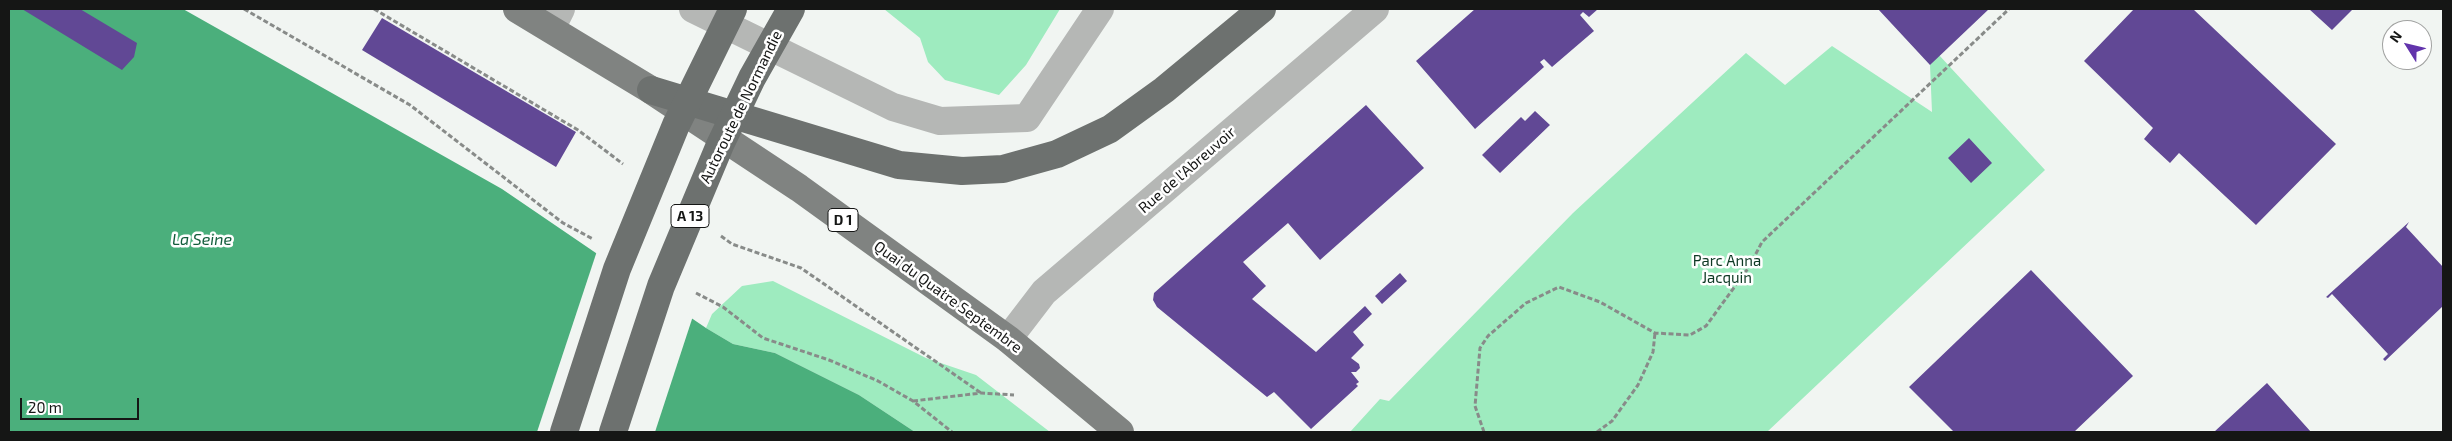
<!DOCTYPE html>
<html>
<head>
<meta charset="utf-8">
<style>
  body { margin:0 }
  #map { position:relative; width:2452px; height:441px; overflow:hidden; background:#f1f5f2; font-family:"Exo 2",sans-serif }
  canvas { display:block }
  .frame { position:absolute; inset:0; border:10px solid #151615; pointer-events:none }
  .north { position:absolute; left:2382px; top:20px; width:50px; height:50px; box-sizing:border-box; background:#fff; border:1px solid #a1a2a1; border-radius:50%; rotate:306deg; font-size:14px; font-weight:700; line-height:20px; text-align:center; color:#151615 }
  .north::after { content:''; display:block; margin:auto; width:18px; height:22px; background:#6234ac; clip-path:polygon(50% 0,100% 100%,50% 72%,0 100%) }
  .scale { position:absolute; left:20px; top:398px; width:119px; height:22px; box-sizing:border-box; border:2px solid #151615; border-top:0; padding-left:6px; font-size:15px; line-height:18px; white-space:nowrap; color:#151615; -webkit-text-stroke:4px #fff; paint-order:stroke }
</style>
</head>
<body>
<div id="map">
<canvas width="2452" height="441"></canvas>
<div class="frame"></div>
<div class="north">N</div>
<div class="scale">20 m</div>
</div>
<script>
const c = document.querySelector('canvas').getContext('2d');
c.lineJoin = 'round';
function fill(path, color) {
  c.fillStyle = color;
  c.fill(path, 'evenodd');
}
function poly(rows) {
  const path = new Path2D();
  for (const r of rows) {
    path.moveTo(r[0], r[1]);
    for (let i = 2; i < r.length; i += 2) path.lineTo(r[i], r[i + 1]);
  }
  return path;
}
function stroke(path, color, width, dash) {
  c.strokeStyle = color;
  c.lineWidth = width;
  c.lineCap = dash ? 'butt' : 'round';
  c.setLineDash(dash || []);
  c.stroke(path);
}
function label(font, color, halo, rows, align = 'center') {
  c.font = font + ' "Exo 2",sans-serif';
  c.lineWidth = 5;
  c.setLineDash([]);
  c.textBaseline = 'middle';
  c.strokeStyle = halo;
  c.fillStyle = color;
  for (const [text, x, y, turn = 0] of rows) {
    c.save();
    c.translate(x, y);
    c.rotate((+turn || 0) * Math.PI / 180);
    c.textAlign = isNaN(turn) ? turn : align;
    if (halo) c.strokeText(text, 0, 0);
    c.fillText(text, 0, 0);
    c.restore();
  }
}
const green = poly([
  [884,9,1060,9,1026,65,999,95,945,80,928,62,920,38],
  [1832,46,1932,112,1930,65,1939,55,2045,170,1767,432,1350,432,1380,399,1389,401,1573,213,1746,53,1785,85],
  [773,281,926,358,976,375,1050,432,915,432,859,395,775,353,733,344,706,328,712,314,742,286]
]);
const water = poly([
  [9,9,183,9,502,189,706,328,733,344,775,353,859,395,915,432,9,432]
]);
const pier = poly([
  [597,251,693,316,655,432,537,432]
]);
const building = poly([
  [22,9,80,9,137,43,134,57,122,70],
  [1475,9,1598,9,1589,17,1583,12,1580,15,1594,31,1552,67,1544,59,1540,62,1544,67,1475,129,1416,61],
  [1878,9,1989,9,1930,65],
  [2134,9,2193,9,2336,144,2256,225,2179,153,2170,163,2144,139,2153,128,2084,61],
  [2309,9,2353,9,2332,30],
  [382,18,576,132,556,167,362,50],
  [1366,105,1424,168,1320,260,1288,223,1243,262,1266,286,1252,299,1316,352,1365,306,1372,314,1353,332,1364,345,1351,358,1359,364,1360,368,1356,372,1351,372,1359,382,1356,384,1358,386,1311,429,1274,392,1267,397,1157,307,1153,300,1154,293],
  [1535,111,1550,125,1500,173,1482,155,1521,117,1525,121],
  [1969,138,1992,163,1971,183,1948,158],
  [2409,222,2406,227,2443,267,2443,306,2385,361,2383,359,2388,354,2332,294,2328,298,2326,297],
  [2031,270,2133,376,2074,432,1954,432,1909,387],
  [1400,273,1407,281,1382,304,1375,296],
  [2267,383,2311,432,2214,432]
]);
const path = poly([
  [244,9,410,105,563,223,593,239],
  [374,9,578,130,623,164],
  [721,236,732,244,801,268,981,393],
  [696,293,723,307,763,338,829,360,878,381,913,401,952,432],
  [913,401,981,393,1014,395],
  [1484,432,1475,406,1480,348,1488,336,1526,303,1559,287,1600,302,1655,333,1690,335,1706,326,1749,267,1762,242,2009,9],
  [1597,432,1612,421,1638,385,1653,352,1655,333]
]);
const minor = poly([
  [693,9,893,107,940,121,1027,118,1100,9],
  [551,29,561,9],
  [1008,339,1044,292,1375,9]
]);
const major = poly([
  [517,9,651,90,799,188,1008,339,1120,432]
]);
const highway = poly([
  [651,90,899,165,962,171,1003,169,1057,154,1110,129,1164,90,1262,9]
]);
const highwayBridge = poly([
  [564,432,617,269,676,125,733,9],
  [613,432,661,286,720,145,752,78,791,9]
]);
const shields = [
  [690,216,38],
  [843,220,30]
];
const shieldNames = [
  ["A 13",690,216],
  ["D 1",843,220]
];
const streetNames = [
  ["Autoroute de Normandie",741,107,-64],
  ["Rue de l'Abreuvoir",1187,170,-41],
  ["Quai du Quatre Septembre",948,297,36]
];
const parkNames = [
  ["Parc Anna",1727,261],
  ["Jacquin",1727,278]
];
const waterNames = [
  ["La Seine",202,240]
];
fill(green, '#9eebbf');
fill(water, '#4baf7c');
fill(pier, '#f1f5f2');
fill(building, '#614895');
stroke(path, '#888b89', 3, [5, 2.5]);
stroke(minor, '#b5b7b5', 28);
stroke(major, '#808381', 28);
stroke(highway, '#6d716f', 28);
stroke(highwayBridge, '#6d716f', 28);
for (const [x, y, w] of shields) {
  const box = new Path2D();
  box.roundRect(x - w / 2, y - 11.5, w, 23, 4);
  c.fillStyle = '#fff';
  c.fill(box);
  stroke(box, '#151615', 1);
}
label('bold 14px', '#151615', null, shieldNames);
label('15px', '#151615', '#fff', streetNames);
label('15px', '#0e3924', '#fff', parkNames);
label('italic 16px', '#125d3b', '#fff', waterNames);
</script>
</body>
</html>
